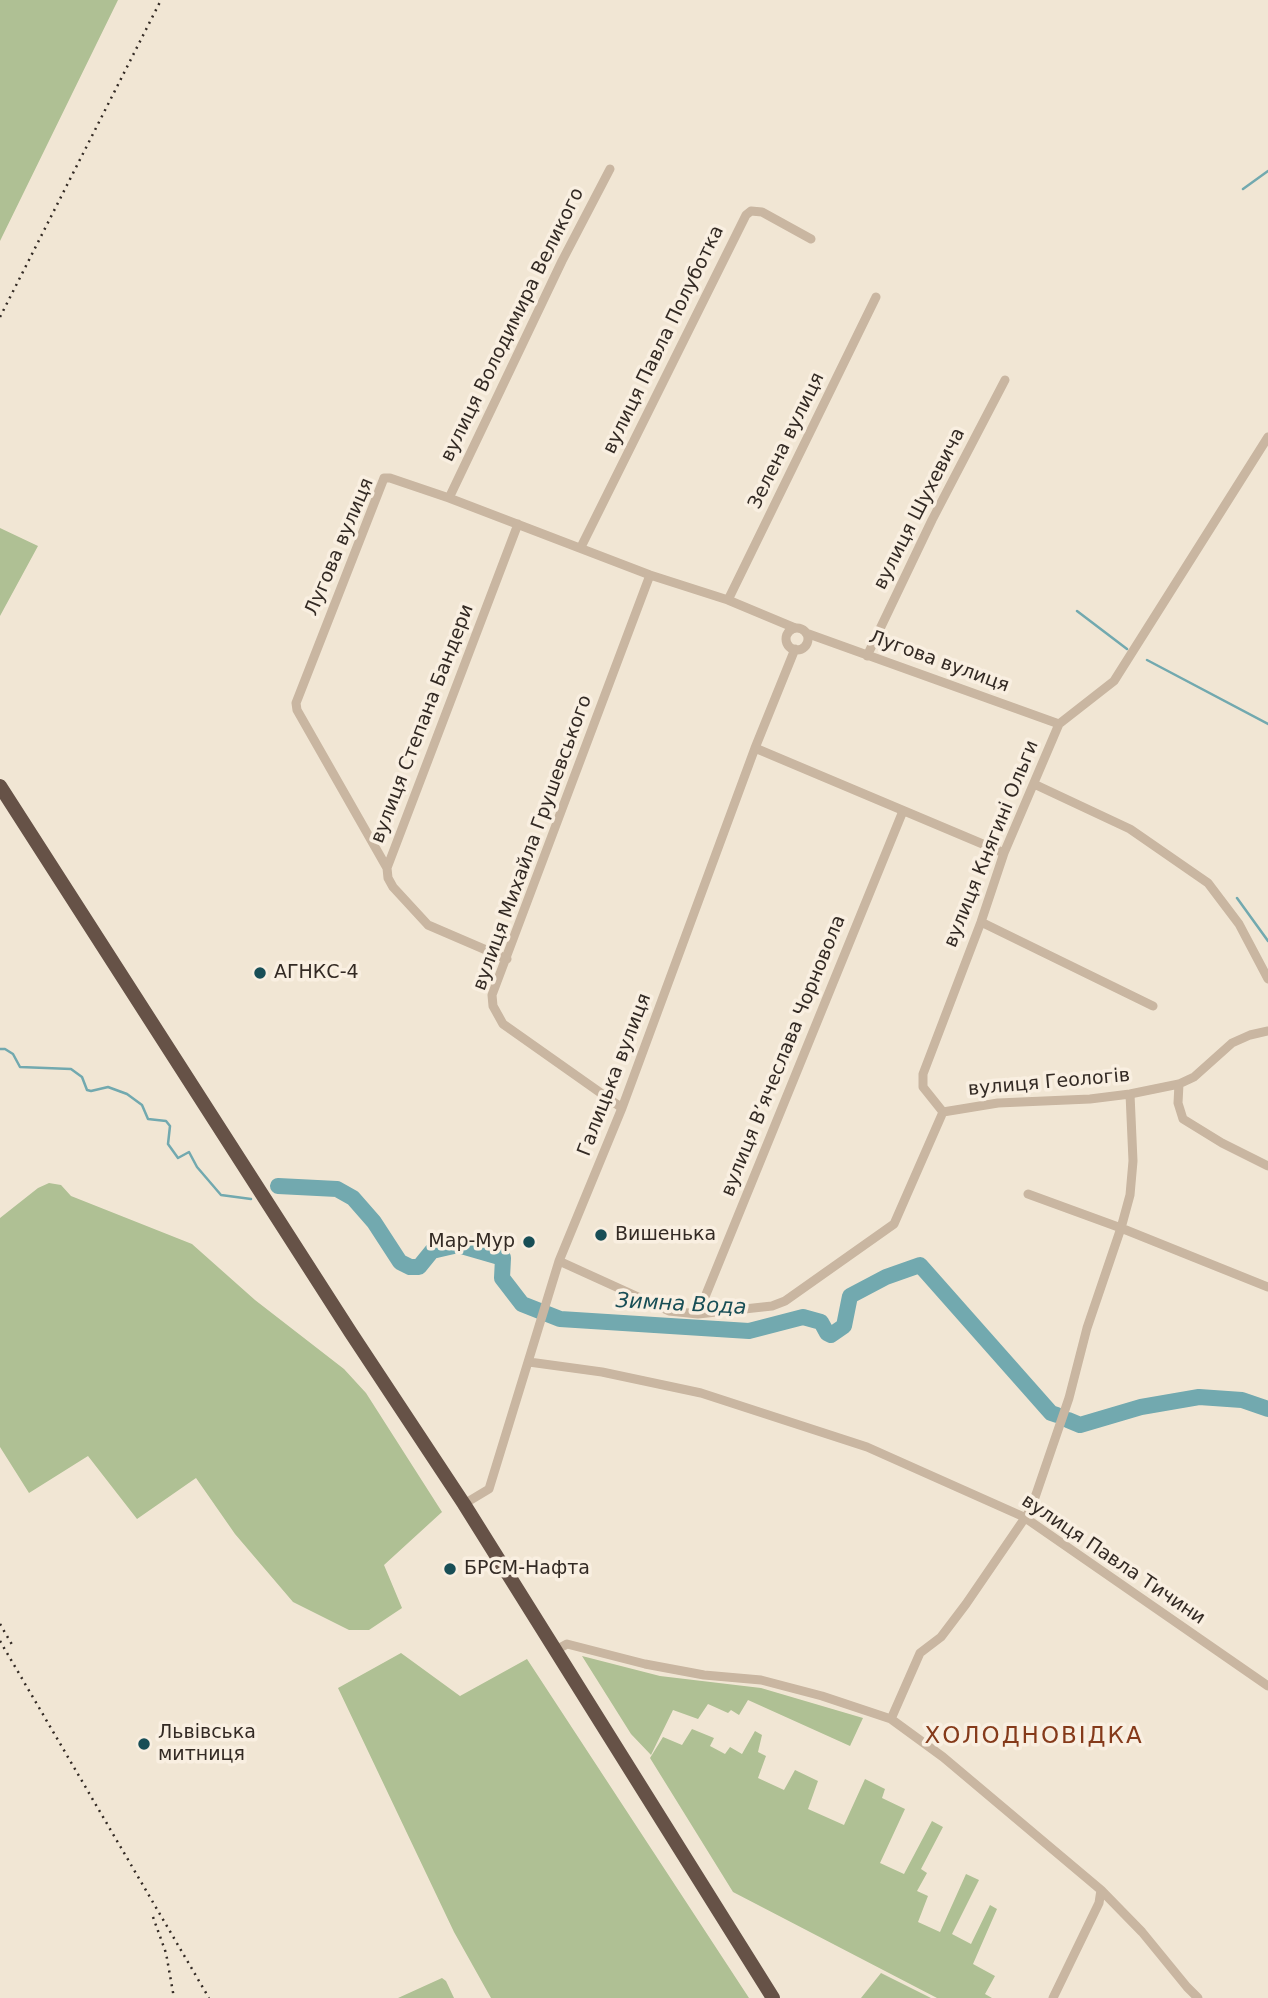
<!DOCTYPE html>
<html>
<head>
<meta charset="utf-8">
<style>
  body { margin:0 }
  canvas { display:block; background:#f1e6d4 }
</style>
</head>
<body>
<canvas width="1268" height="1998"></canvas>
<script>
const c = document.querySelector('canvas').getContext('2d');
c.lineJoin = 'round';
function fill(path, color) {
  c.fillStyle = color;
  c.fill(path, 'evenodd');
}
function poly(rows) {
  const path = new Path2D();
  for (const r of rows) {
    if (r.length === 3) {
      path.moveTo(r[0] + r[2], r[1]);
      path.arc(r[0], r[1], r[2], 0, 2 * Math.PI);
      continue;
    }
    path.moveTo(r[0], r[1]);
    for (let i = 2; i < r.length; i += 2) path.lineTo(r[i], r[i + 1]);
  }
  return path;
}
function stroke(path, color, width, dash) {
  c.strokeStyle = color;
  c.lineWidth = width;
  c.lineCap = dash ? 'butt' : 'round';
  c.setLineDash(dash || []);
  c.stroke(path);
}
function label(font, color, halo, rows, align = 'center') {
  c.font = font + ' "DejaVu Sans",sans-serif';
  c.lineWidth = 7;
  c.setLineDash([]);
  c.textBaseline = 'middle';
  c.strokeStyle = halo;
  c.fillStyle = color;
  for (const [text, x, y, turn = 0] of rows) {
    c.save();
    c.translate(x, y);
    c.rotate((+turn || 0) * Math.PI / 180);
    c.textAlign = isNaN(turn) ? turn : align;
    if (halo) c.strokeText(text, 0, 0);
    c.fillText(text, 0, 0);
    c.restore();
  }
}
const green = poly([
  [0,0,118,0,0,241],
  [0,528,38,546,0,616],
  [49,1183,61,1185,71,1196,192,1244,255,1300,344,1369,366,1393,442,1512,384,1565,402,1608,369,1630,349,1630,293,1602,235,1534,196,1478,137,1519,88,1456,29,1493,0,1447,0,1218,38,1188],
  [401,1653,460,1696,527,1659,749,1998,491,1998,454,1932,338,1688],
  [582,1656,660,1676,761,1688,863,1718,850,1746,748,1700,739,1715,731,1710,728,1713,708,1704,698,1719,673,1710,651,1755,631,1734],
  [692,1729,714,1738,710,1746,725,1754,730,1747,742,1754,755,1731,762,1735,758,1752,766,1756,758,1778,784,1790,795,1770,818,1781,808,1809,844,1825,865,1779,885,1789,882,1798,905,1809,880,1863,904,1874,932,1821,943,1827,921,1869,927,1873,917,1891,928,1896,918,1922,940,1932,966,1874,979,1880,952,1934,971,1944,990,1905,997,1909,973,1964,995,1976,985,1994,992,1998,937,1998,733,1892,650,1758,663,1737,682,1745],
  [881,1973,931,1998,861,1998],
  [442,1978,446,1981,454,1998,398,1998]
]);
const stream = poly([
  [1243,189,1268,171],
  [1077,611,1127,649],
  [1147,660,1268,724],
  [1237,898,1268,941],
  [0,1049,5,1049,13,1054,20,1067,71,1069,82,1077,87,1090,91,1091,108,1087,127,1094,142,1105,148,1119,166,1121,170,1126,168,1144,178,1158,189,1152,197,1167,221,1195,251,1199]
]);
const river = poly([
  [278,1186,337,1189,353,1198,374,1222,400,1262,410,1267,419,1267,432,1251,458,1245,503,1258,502,1278,522,1304,560,1319,749,1331,803,1317,821,1322,827,1333,831,1335,844,1326,850,1296,886,1277,920,1265,1051,1413,1057,1415],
  [1068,1420,1080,1425,1141,1407,1199,1397,1242,1400,1268,1409]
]);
const minor = poly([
  [449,498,562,261,610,169],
  [581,547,746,215,751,211,762,212,811,239],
  [728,600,876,297],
  [797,639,11],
  [806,633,1059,724],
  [867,656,932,520,1005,380],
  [755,748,1004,853],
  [1034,784,1130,829,1208,883,1239,924,1268,979],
  [387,868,297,710,296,703,384,478,390,478,449,498,650,575,728,600,795,628],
  [981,922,1153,1006],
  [507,959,428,925,393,887,388,878,387,868,518,524],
  [1179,1084,1178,1103,1183,1119,1222,1143,1268,1166],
  [622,1108,503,1024,493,1006,492,995,650,575],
  [943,1112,923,1087,923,1074,981,922,1004,853,1059,724,1114,681,1268,437],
  [943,1112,998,1103,1090,1099,1130,1094,1179,1084,1194,1077,1232,1043,1250,1035,1268,1031],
  [1028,1194,1121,1228,1268,1287],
  [559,1261,669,1311,698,1314,772,1306,785,1301,894,1224,943,1112],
  [698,1314,903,811],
  [529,1362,602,1372,701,1393,867,1447,1024,1517,1268,1686],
  [464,1504,489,1489,559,1261,622,1108,755,748,795,649],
  [554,1651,567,1644,645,1664,704,1675,761,1680,822,1696,891,1719,943,1757,1101,1890,1142,1932,1187,1987,1198,1998],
  [891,1719,920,1653,941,1637,966,1604,1031,1509,1069,1398,1087,1328,1121,1228,1130,1195,1133,1161,1130,1094],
  [1053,1998,1099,1903,1101,1890]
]);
const trunk = poly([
  [0,786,351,1333,464,1504,773,1998]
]);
const rail = poly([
  [0,317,161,0],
  [0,1624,14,1648],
  [0,1641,209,1998],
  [153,1917,166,1953,174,1998]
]);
const markers = [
  [260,973,7,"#184e56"],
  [601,1235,7,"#184e56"],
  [529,1242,7,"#184e56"],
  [450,1569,7,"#184e56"],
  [144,1744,7,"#184e56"]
];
const streetNames = [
  ["вулиця Володимира Великого",513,325,-64],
  ["вулиця Павла Полуботка",664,340,-64],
  ["Зелена вулиця",787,441,-64],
  ["вулиця Шухевича",920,509,-63],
  ["Лугова вулиця",340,547,-67],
  ["Лугова вулиця",939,662,20],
  ["вулиця Степана Бандери",423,724,-69],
  ["вулиця Михайла Грушевського",533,843,-70],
  ["вулиця Княгині Ольги",992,844,-68],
  ["вулиця Вʼячеслава Чорновола",784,1056,-68],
  ["Галицька вулиця",615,1075,-69],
  ["вулиця Геологів",1049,1083,-5],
  ["вулиця Павла Тичини",1113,1560,34]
];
const poiNames = [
  ["АГНКС-4",274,973],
  ["Вишенька",615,1235],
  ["Мар-Мур",515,1242,"right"],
  ["БРСМ-Нафта",464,1569],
  ["Львівська",158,1733],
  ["митниця",158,1755]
];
const waterNames = [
  ["Зимна Вода",681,1305,3]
];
const quarterNames = [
  ["ХОЛОДНОВІДКА",1034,1737]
];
fill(green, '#afc094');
stroke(stream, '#72a9af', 2.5);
stroke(river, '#72a9af', 16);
stroke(minor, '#c9b6a1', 9);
stroke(trunk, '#665247', 14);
stroke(rail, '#332a24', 2.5, [2, 5]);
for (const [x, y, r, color] of markers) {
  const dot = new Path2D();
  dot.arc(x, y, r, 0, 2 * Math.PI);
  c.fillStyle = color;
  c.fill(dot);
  stroke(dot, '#f9efe1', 2.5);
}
label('19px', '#332a24', '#f9efe1', streetNames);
label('19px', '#332a24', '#f9efe1', poiNames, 'left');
label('italic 21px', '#184e56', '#f9efe1', waterNames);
c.letterSpacing = '2px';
label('23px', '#853a1a', '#f9efe1', quarterNames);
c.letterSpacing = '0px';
</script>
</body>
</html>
